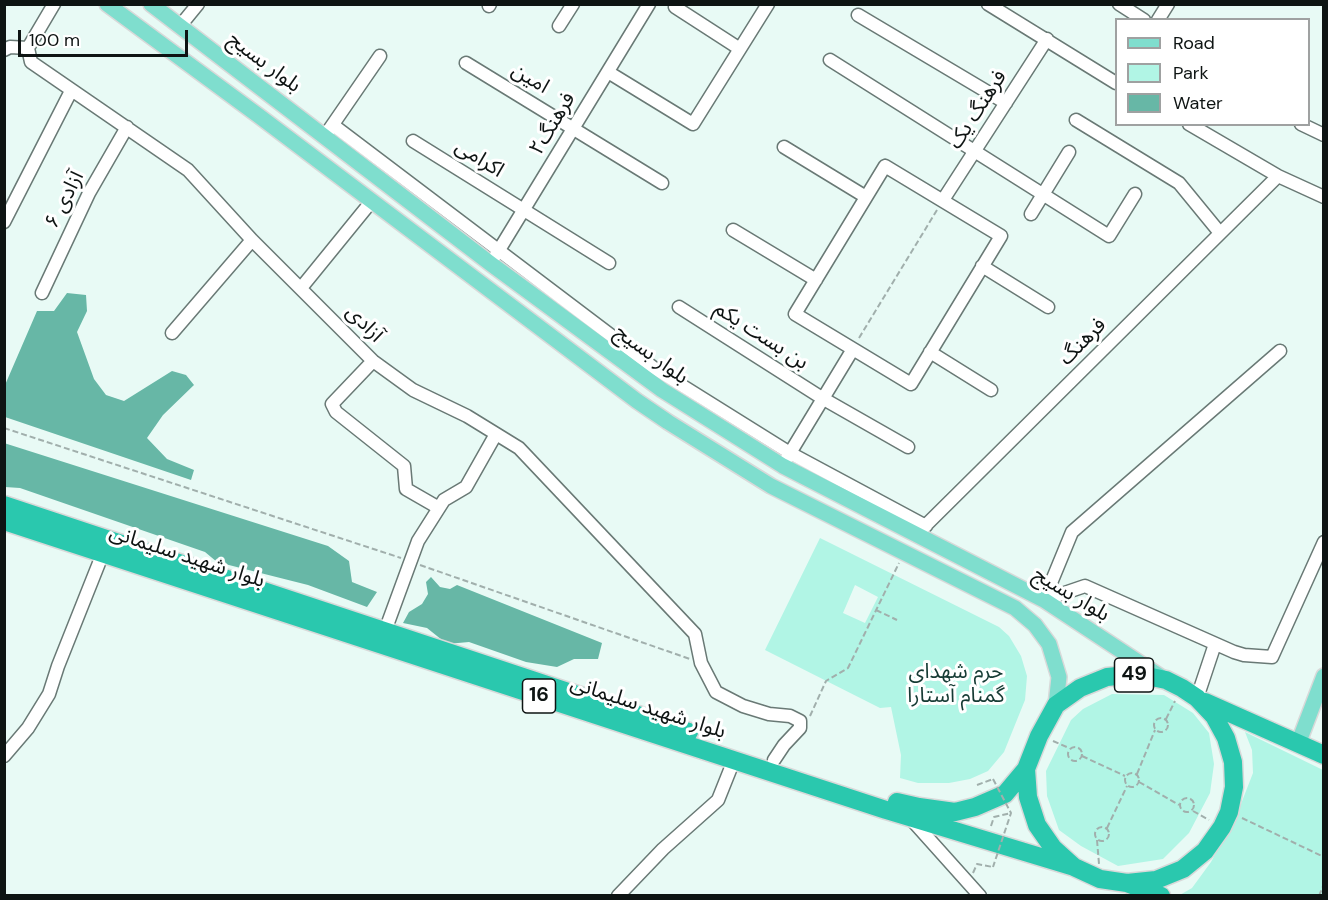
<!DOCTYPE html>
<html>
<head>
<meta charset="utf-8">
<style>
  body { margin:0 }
  #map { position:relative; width:1328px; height:900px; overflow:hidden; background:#e8faf5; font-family:"DM Sans",sans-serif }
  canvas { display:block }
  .frame { position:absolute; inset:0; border:6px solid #0e1413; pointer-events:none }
  .legend { position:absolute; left:1115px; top:18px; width:195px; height:108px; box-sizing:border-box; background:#fff; border:2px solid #9fa1a1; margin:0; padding:8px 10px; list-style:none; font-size:18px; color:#0e1413 }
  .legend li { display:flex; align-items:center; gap:12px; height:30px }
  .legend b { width:30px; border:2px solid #9fa1a1 }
  .scale { position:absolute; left:18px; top:30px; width:170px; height:27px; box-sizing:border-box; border:3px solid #0e1413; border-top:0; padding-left:8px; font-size:18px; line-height:21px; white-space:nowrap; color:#0e1413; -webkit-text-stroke:4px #fff; paint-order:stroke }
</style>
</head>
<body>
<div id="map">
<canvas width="1328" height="900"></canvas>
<div class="frame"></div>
<ul class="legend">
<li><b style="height:8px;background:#7fdece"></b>Road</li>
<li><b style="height:16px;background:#b1f5e5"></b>Park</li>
<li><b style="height:16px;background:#67b7a6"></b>Water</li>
</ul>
<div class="scale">100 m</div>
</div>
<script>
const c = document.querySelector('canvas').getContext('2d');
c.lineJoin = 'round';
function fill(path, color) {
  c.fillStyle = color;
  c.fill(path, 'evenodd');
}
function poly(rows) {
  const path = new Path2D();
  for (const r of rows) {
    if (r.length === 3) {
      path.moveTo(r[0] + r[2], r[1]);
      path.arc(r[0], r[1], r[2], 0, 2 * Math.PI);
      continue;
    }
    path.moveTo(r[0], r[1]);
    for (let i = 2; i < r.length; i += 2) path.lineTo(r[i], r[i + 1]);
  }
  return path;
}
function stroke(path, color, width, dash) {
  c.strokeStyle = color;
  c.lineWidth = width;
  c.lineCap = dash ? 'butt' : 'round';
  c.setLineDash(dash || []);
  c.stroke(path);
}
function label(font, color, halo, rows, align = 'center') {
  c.font = font + ' "DM Sans","Noto Sans Arabic",sans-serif';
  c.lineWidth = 6;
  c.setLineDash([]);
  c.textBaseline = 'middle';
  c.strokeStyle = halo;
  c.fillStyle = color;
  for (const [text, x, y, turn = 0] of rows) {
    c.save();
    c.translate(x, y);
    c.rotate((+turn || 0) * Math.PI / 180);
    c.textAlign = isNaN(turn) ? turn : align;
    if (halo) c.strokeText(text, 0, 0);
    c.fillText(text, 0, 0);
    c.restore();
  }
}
const green = poly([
  [820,538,999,627,1009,636,1021,656,1027,676,1025,700,1004,752,988,771,970,779,949,783,918,783,900,778,901,755,891,707,880,708,765,650],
  [855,585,878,597,865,623,843,613],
  [1112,694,1164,695,1193,713,1209,733,1214,764,1210,793,1189,833,1163,859,1118,866,1081,846,1059,830,1047,796,1046,771,1071,720,1083,709],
  [1245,732,1323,770,1323,895,1178,896,1192,888,1211,862,1239,809,1253,773,1252,750]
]);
const water = poly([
  [67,293,86,295,87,311,77,332,94,379,106,395,124,401,172,371,186,375,194,385,163,415,147,438,167,459,194,470,191,480,5,417,5,385,37,311,54,311],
  [4,443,328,546,349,561,352,582,377,592,367,607,308,585,217,562,205,552,20,488,5,487],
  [431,577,440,587,450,589,457,585,602,643,598,659,574,659,557,667,526,662,469,642,447,644,427,628,403,623,409,612,422,604,428,594,426,582]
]);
const path = poly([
  [859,338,937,210],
  [4,428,401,558],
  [420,565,690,659],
  [876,610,897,620],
  [810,716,826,681,848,668,899,563],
  [1161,725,7],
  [1166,719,1175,701],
  [1053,741,1069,748],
  [1075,754,7],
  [1082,756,1125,776],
  [1132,780,7],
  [1137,774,1155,730],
  [1139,782,1179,805],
  [977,785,993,779],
  [1187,805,7],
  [1193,811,1209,820],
  [1242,818,1324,857],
  [991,826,994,817,1011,813],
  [1102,834,7],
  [1107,828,1127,786],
  [1097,840,1099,864],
  [973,873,977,864,993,867],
  [1319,896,1324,884]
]);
const minor = poly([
  [54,4,28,48,31,62,188,170,252,240,373,361,413,390,467,416,519,448,695,634,701,663,716,692,743,706,769,714,790,716,800,721,800,728,784,745,774,760],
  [988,4,1116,83],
  [1119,4,1144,20],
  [489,6,490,4],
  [675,7,740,49],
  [858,15,1006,103],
  [1158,20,1168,4],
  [180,26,198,4],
  [559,26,573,4],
  [4,50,10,47,28,48],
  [830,60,1109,236,1135,194],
  [466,63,662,183],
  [608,72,693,124,768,4],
  [1076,120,1179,183,1220,233],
  [1189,124,1278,176,1324,197],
  [1301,124,1324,135],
  [333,125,654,368,790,453,926,526],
  [329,130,380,56],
  [413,141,609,263],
  [784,147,866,197],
  [885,166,1001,236,911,384,795,314,885,166],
  [943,200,1047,39],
  [1031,214,1069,152],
  [4,222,71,91],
  [733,230,816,280],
  [496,255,649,4],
  [982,266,1048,307],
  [301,288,371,202],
  [42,293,89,193,127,127],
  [679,307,822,398,908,447],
  [172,333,252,240],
  [930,352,991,390],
  [373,361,332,404,336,412,404,466,406,489,439,508],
  [787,458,853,349],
  [921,530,1278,176],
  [1044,600,1085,586,1234,652,1244,655,1272,657,1324,542],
  [1044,600,1072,532,1280,351],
  [385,631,418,541,444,500,466,487,496,434],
  [1197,698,1215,644],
  [4,756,28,728,49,694,58,666,103,553],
  [911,819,980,896],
  [618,896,663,849,718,800,734,760]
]);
const major = poly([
  [107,4,259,116,637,401,668,422,771,486,1015,608,1035,625,1049,644,1059,677,1056,705],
  [151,4,491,264,662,390,783,466,1044,600,1161,677],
  [1298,744,1324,676]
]);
const highway = poly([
  [4,505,689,732],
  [4,521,886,810,1074,867],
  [1205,702,1324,755],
  [897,802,919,807,955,812,975,807,1005,794,1026,769],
  [1127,883,1156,880,1183,869,1205,851,1222,827,1229,812,1234,787,1233,762,1226,738,1214,716,1197,698,1182,688,1166,680,1137,674,1107,677,1080,688,1056,705,1039,736,1026,769,1028,797,1037,825,1053,848,1074,867,1100,879,1127,883,1161,896]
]);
const pathBridge = poly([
  [993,779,1011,813,993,867]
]);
const shields = [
  [1134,675,39],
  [539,696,33]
];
const shieldNames = [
  ["49",1134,675],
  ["16",539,696]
];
const streetNames = [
  ["بلوار بسیج",264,63,37],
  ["امین",530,79,31],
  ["فرهنگ یک",978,110,-57],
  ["فرهنگ۲",553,124,-59],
  ["اکرامی",479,159,32],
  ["آزادی ۶",65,200,-63],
  ["آزادی",364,324,45],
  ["بن بست یکم",761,336,33],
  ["فرهنگ",1083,342,-45],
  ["بلوار بسیج",651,355,36],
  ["بلوار شهید سلیمانی",187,557,18],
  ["بلوار بسیج",1071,595,31],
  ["بلوار شهید سلیمانی",648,708,18]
];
const parkNames = [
  ["حرم شهدای",956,672],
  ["گمنام آستارا",956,696]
];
fill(green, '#b1f5e5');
fill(water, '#67b7a6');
stroke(minor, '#697975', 15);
stroke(major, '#d8d9d9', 18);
stroke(highway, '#d8d9d9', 21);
stroke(path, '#a1afac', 2, [6, 3]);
stroke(minor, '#fff', 12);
stroke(major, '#7fdece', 15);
stroke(highway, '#2ac8ae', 18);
stroke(pathBridge, '#a1afac', 2, [6, 3]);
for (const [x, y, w] of shields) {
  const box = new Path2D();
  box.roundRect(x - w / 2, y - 17, w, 34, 4.5);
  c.fillStyle = '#fff';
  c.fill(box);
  stroke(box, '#0e1413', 1.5);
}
label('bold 20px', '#0e1413', null, shieldNames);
label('21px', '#0e1413', '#fff', streetNames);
label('21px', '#153b34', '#fff', parkNames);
</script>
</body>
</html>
